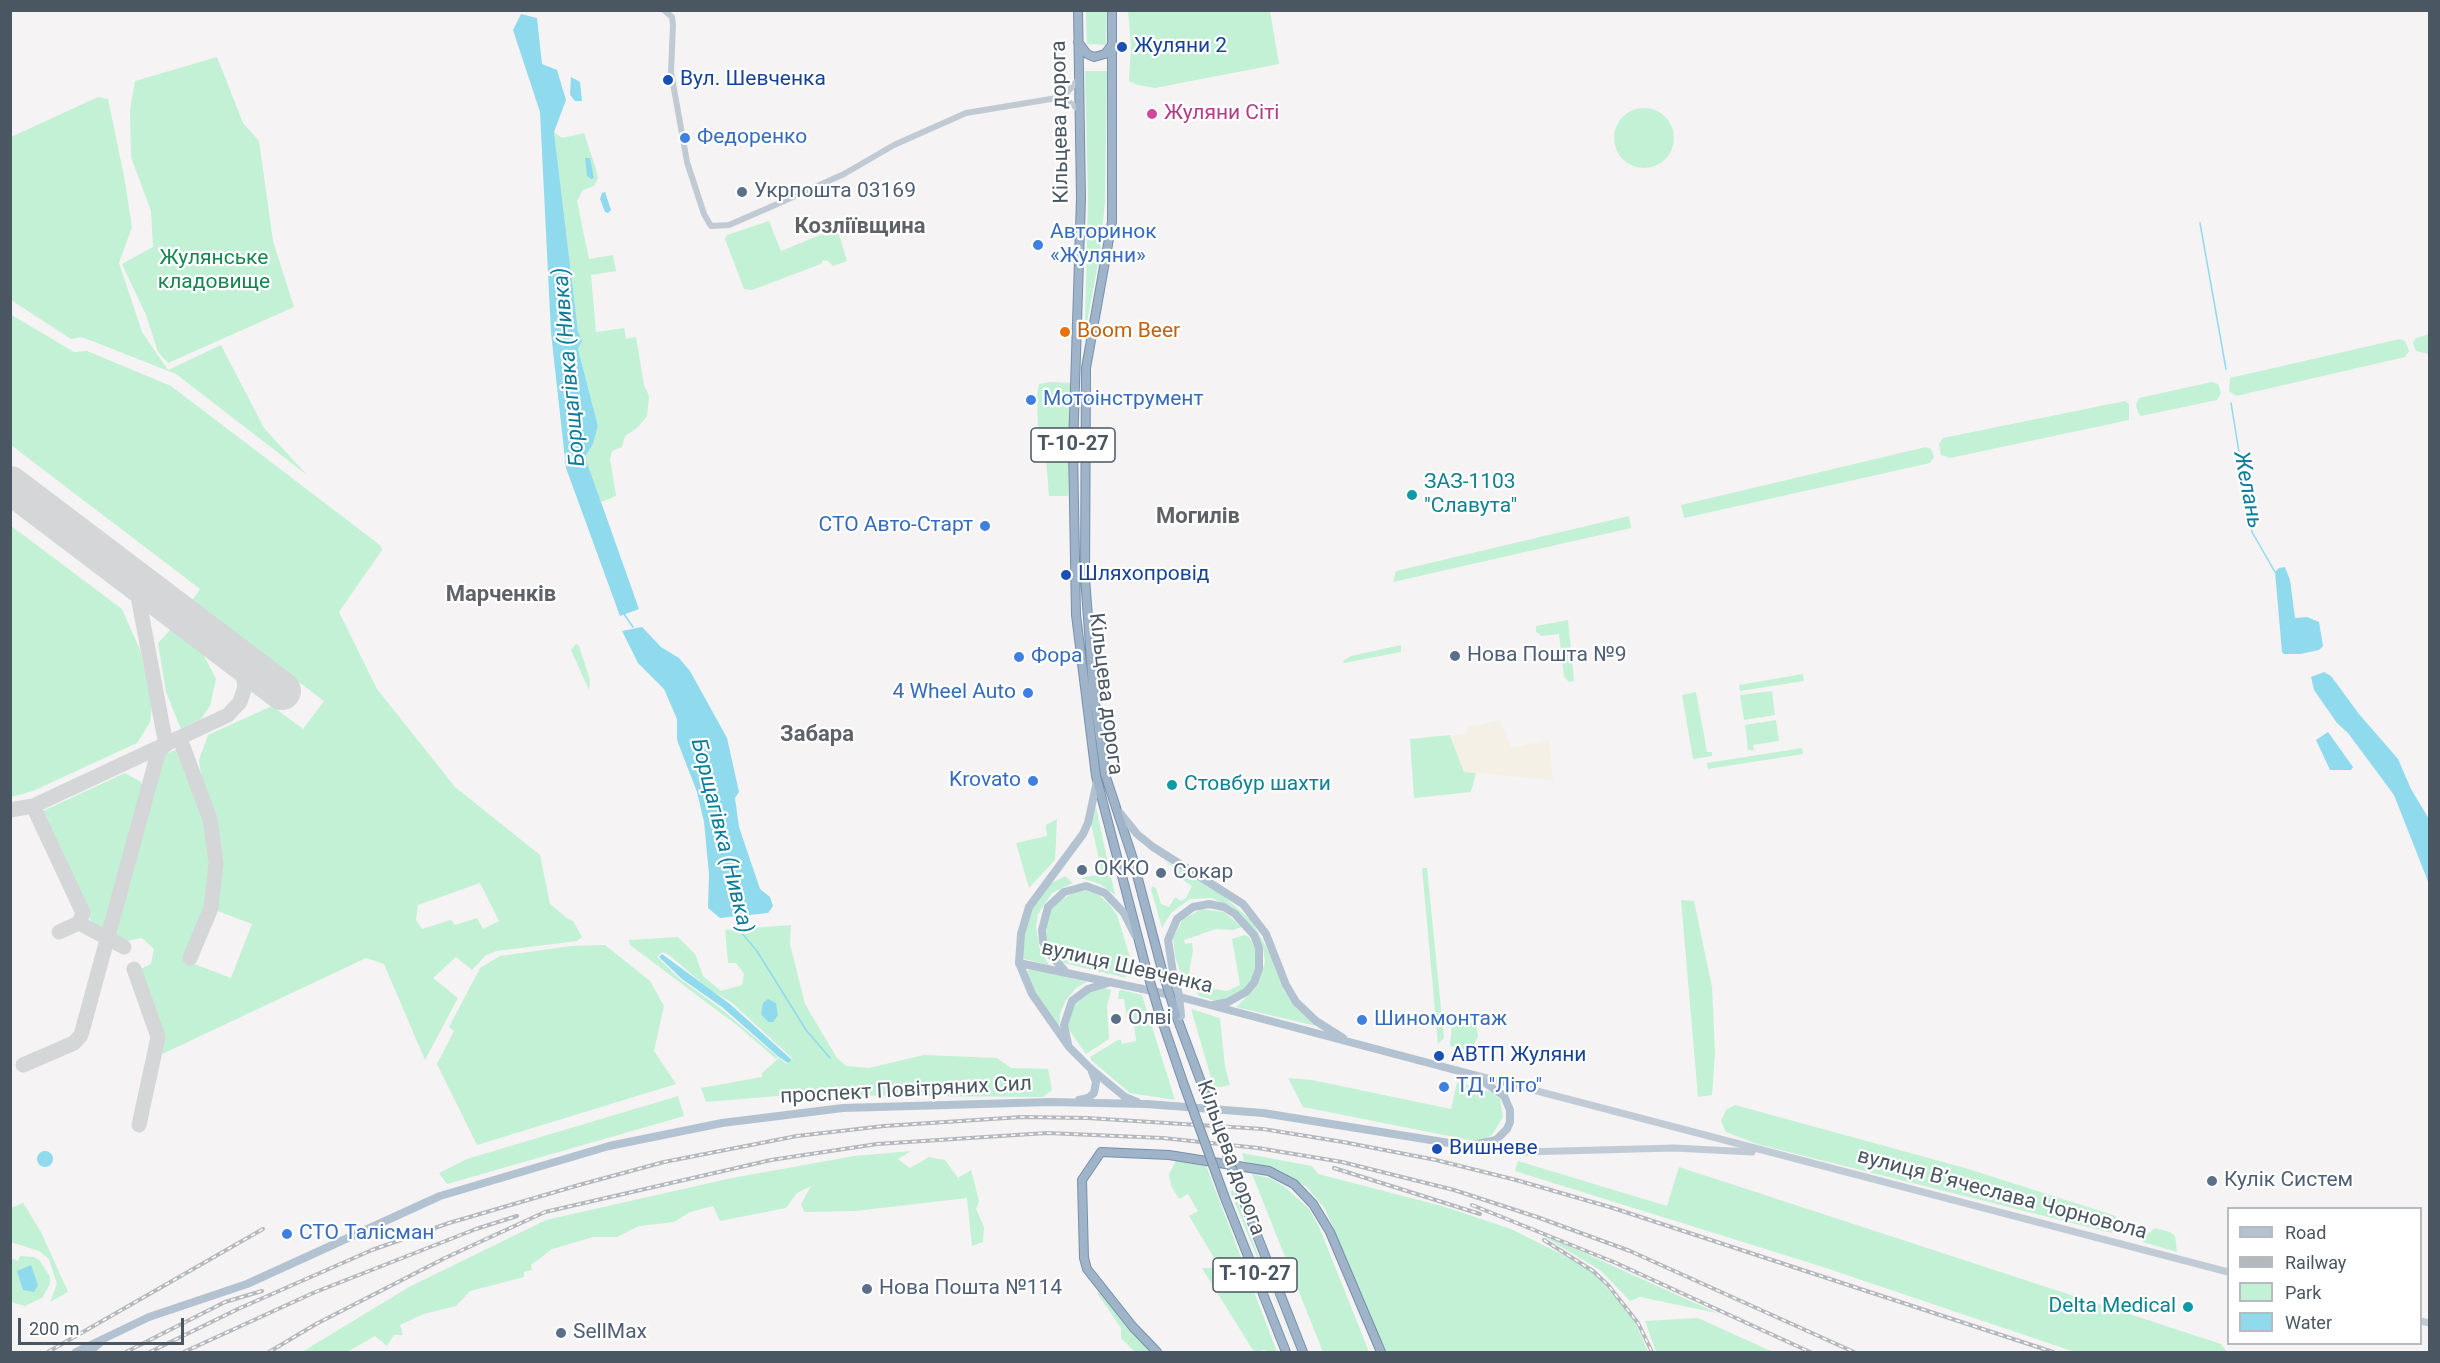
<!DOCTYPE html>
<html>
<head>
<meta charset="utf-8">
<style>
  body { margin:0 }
  #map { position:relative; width:2440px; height:1363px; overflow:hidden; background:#f5f3f3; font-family:Roboto,sans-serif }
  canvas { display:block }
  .frame { position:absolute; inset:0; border:12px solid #4a5661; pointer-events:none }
  .legend { position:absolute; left:2227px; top:1207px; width:195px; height:138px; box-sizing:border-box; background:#fff; border:2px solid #b7bbc0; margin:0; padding:8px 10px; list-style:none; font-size:18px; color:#4a5661 }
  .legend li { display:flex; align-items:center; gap:12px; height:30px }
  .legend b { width:30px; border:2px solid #b7bbc0 }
  .scale { position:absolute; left:18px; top:1318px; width:166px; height:27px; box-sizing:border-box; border:3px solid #4a5661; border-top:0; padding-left:8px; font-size:18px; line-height:21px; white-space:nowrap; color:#4a5661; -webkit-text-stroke:4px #fff; paint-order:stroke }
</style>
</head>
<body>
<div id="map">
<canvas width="2440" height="1363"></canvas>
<div class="frame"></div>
<ul class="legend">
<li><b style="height:8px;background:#b3c2d1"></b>Road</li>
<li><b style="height:8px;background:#b5b8bd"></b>Railway</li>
<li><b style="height:16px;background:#c3f1d5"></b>Park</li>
<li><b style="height:16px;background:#90daee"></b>Water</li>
</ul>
<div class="scale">200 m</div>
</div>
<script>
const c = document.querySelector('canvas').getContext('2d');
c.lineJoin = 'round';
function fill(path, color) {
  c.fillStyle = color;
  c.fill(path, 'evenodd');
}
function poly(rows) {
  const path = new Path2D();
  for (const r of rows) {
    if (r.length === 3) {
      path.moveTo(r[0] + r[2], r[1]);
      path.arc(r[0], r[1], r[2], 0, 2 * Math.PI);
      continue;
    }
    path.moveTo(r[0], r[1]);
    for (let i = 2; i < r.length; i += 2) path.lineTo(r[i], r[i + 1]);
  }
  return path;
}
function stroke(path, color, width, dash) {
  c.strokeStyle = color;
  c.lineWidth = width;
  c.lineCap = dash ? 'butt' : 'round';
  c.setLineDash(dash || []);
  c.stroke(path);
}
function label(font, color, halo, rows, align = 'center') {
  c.font = font + ' Roboto,sans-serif';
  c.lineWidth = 4.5;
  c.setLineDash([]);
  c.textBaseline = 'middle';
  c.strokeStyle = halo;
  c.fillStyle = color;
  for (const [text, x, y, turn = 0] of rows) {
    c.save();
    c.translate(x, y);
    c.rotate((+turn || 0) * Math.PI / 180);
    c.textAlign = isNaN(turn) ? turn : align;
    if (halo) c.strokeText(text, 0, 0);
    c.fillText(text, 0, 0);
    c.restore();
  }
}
const green = poly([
  [1086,11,1107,11,1106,45,1087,44],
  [1128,11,1270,11,1279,64,1155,88,1138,85,1129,81,1131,46],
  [217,57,243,123,259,141,273,241,294,307,168,363,158,352,146,315,122,264,153,247,151,211,131,157,130,110,135,81],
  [1085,71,1107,71,1105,202,1099,259,1087,322,1085,322,1088,200],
  [98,97,108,99,124,176,132,227,119,263,142,332,168,370,221,345,264,428,307,475,176,374,92,341,81,337,71,339,11,300,11,137],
  [1644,138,30],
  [554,132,562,138,584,133,596,169,598,178,594,186,583,190,577,201,586,245,589,259,613,255,616,271,591,275,596,332,624,328,626,339,636,337,644,385,649,396,647,416,638,427,625,436,622,447,612,451,610,459,616,496,601,502,585,457,593,444,598,426,578,349,582,341,578,331],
  [769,221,781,251,837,228,847,261,833,266,828,261,823,260,821,264,752,290,744,289,725,239,727,235],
  [10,314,74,352,87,351,171,386,380,545,382,550,339,612,377,689,455,787,540,855,550,904,568,919,573,921,582,937,577,941,496,951,486,955,472,970,456,957,433,978,458,998,425,1060,384,964,366,958,158,1056,161,1036,137,971,151,964,154,949,142,938,126,941,115,936,164,755,177,749,199,800,209,841,208,892,203,916,184,960,231,978,252,924,215,910,221,881,219,840,202,781,199,760,208,735,272,706,303,729,324,701,192,601,200,589,11,445],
  [480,883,499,921,483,929,477,918,455,925,451,920,422,929,416,920,418,905],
  [2429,334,2429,354,2416,351,2413,343,2416,338],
  [2400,339,2405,341,2409,351,2405,357,2236,396,2229,391,2230,378],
  [1051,382,1072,383,1068,496,1049,496,1046,459,1039,459,1037,396,1039,384],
  [2212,382,2218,384,2221,393,2217,400,2141,416,2138,413,2136,405,2139,398],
  [2125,401,2129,404,2129,420,1950,458,1941,455,1939,444,1943,438],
  [1926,447,1931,449,1934,457,1930,463,1684,518,1681,505],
  [1629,516,1631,528,1393,582,1396,571],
  [10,525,122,609,140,650,152,705,150,722,137,743,33,791,11,797],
  [1568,620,1574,681,1569,682,1564,677,1559,634,1542,636,1536,632,1536,626],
  [171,629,202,652,216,679,210,706,201,719,181,729,166,692,158,643],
  [576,644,579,646,590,680,589,690,571,650],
  [1401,645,1401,652,1344,663,1343,661,1351,656],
  [1803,674,1804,681,1740,691,1739,685],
  [1772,691,1775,715,1744,720,1740,695],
  [1696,692,1707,752,1712,752,1712,756,1693,759,1682,695],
  [1776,720,1779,741,1753,745,1754,750,1748,750,1745,725],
  [1450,735,1464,772,1476,773,1471,792,1414,798,1410,739],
  [1802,748,1803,754,1708,769,1707,763],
  [125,773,141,782,143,787,104,930,93,925,41,812],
  [1096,807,1115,895,1100,884,1081,878,1102,874,1091,823],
  [1057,819,1055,860,1029,888,1016,843,1047,836,1046,825],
  [1164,860,1222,895,1251,920,1269,952,1283,989,1296,1008,1316,1026,1236,1007,1257,987,1265,962,1263,948,1255,930,1231,906,1211,898,1190,899,1171,913,1162,928,1151,889,1153,886,1156,888,1161,904,1169,907,1175,897,1181,901,1186,898,1192,886,1180,878,1176,870],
  [1422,868,1427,868,1444,1038,1438,1044],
  [1065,876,1073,883,1052,893,1038,914,1036,926,1039,947,1049,965,1021,958,1021,940,1032,906,1046,886],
  [1087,891,1099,895,1109,904,1117,915,1133,967,1124,969,1126,978,1064,963,1057,959,1046,942,1048,913,1055,904,1074,892],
  [1681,900,1694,901,1712,987,1715,1053,1712,1095,1698,1097],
  [1202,909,1224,912,1242,927,1233,930,1216,929,1184,940,1185,944,1192,943,1193,950,1186,990,1175,956,1173,938,1183,919],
  [791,925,790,944,805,1004,837,1058,846,1066,869,1068,924,1055,997,1058,1011,1068,1048,1069,1052,1090,1043,1097,790,1095,706,1102,701,1088,762,1077,762,1073,779,1058,787,1064,793,1059,731,1002,709,989,669,955,662,952,657,957,680,979,720,1008,778,1057,776,1059,738,1026,630,945,629,940,678,937,695,954,703,976,721,991,742,985,744,974,736,963,728,963,725,930],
  [1245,935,1249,937,1257,952,1255,979,1236,997,1216,1001,1199,996,1197,992,1199,987,1209,984,1213,989,1227,991,1240,985,1232,939],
  [605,945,650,981,664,1006,654,1051,676,1084,477,1145,437,1064,454,1031,449,1027,480,968,500,956,571,946],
  [1030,969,1087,982,1076,988,1066,1000,1060,1014,1059,1030,1036,995,1026,972],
  [1101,987,1111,990,1107,1006,1109,1039,1086,1054,1067,1027,1073,1005,1083,994],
  [1122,990,1142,995,1175,1100,1130,1093,1091,1060,1090,1057,1118,1040,1121,1040,1122,1044,1136,1041,1133,1017,1127,1018,1124,999,1118,999,1119,991],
  [1191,1009,1220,1018,1225,1067,1230,1085,1214,1088],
  [1506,1014,1507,1021,1484,1024,1483,1016],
  [1476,1022,1478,1037,1470,1051,1450,1046,1452,1023],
  [1288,1078,1312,1080,1451,1109,1457,1082,1491,1092,1500,1099,1503,1117,1492,1135,1482,1140,1469,1140,1303,1107],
  [678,1096,684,1116,447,1184,439,1173,467,1159],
  [1735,1105,1965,1168,2116,1216,2112,1233,1757,1144,1726,1132,1721,1121,1726,1110],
  [911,1151,898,1159,910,1168,929,1157,945,1160,958,1178,971,1170,979,1201,976,1209,984,1227,983,1242,972,1246,967,1198,855,1211,804,1212,801,1204,811,1186,797,1193,786,1208,720,1221,713,1206,690,1212,674,1222,639,1226,617,1237,593,1237,552,1249,531,1265,532,1270,524,1272,524,1277,470,1291,456,1306,424,1314,400,1325,403,1335,394,1335,387,1346,375,1336,347,1352,302,1352,409,1287,546,1220,732,1178,854,1156],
  [1242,1153,1312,1166,1318,1174,1442,1206,1511,1229,1577,1262,1593,1273,1632,1315,1648,1352,1386,1352,1325,1209,1307,1187,1279,1170,1244,1161],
  [1177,1159,1205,1163,1277,1352,1267,1352,1265,1350,1254,1352,1202,1268,1211,1268,1216,1261,1189,1216,1198,1211,1188,1194,1179,1199,1171,1186,1169,1174],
  [1518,1161,1667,1206,1679,1167,2221,1344,2227,1352,2075,1352,1820,1266,1515,1171],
  [1252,1174,1270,1178,1285,1187,1309,1209,1320,1229,1369,1352,1323,1352],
  [1233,1190,1289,1336,1296,1352,1230,1191],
  [23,1203,41,1232,68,1292,50,1302,57,1284,49,1259,39,1251,11,1242,11,1208],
  [2155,1228,2170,1232,2175,1236,2177,1252,2143,1242,2146,1235],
  [1540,1234,1571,1247,1717,1313,1640,1297,1630,1301,1600,1270],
  [20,1256,34,1257,40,1261,50,1277,50,1284,42,1298,25,1306,11,1302,10,1258,18,1261],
  [1097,1293,1103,1293,1151,1352,1135,1352,1121,1338,1121,1328],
  [1698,1318,1773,1352,1656,1352,1645,1321]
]);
const sand = poly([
  [1501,720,1511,748,1549,740,1553,780,1464,772,1450,735,1465,734,1468,727]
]);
const water = poly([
  [521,14,537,18,542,64,557,70,566,100,554,132,578,331,582,341,578,349,598,426,593,444,585,457,639,609,620,616,566,468,551,333,540,112,513,30],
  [571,77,580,82,582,101,575,101,570,95],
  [585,158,590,158,594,178,591,179,587,176],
  [605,192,611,210,608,213,605,212,600,199,602,193],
  [2285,567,2290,580,2295,618,2307,617,2319,622,2323,646,2319,650,2300,654,2284,654,2282,652,2275,572,2279,568],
  [642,627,661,647,679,658,690,671,727,738,739,792,735,798,739,827,760,889,770,897,773,906,768,913,720,918,708,908,709,874,704,822,697,792,677,740,677,719,664,689,638,663,622,631],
  [2324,672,2331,676,2359,714,2398,759,2411,789,2429,819,2429,884,2394,795,2348,733,2337,723,2314,690,2311,677],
  [2328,732,2353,767,2351,770,2330,770,2316,740],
  [662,954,730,1004,792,1060,788,1063,779,1057,722,1007,682,979,659,957],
  [768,999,776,1003,778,1015,773,1022,768,1022,761,1014,763,1003],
  [45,1159,8],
  [31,1265,38,1285,34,1292,23,1290,17,1271]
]);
const stream = poly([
  [2200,223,2226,369],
  [2231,403,2252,532,2275,572],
  [624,614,633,627],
  [738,915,741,932,757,951,806,1030,830,1058]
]);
const taxiway = poly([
  [135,580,166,745],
  [180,739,210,819,216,863,211,908,190,958],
  [33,806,83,913,79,923,59,932],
  [10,810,33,806,228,715,240,702,245,687,242,668,231,653],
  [79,923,124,947],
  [134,969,158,1037,139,1125],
  [23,1065,74,1043,81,1035,158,753,164,746]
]);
const runway = poly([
  [10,485,282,691]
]);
const tertiary = poly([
  [664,10,672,17,673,25,671,72,687,162,704,214,711,226,729,225,775,205,844,174,894,145,966,113,1063,97,1078,80],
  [1063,97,1079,110]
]);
const secondary = poly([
  [1476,1075,2228,1272],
  [1470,1147,1523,1152,1674,1148,1752,1152],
  [2420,1321,2430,1323]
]);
const primary = poly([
  [1097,781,1088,823,1083,834,1029,907,1021,934,1019,963,1032,994,1069,1047,1091,1069,1125,1097,1137,1102],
  [1120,813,1137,834,1153,847,1243,904,1266,934,1286,985,1296,1002,1316,1021,1343,1038],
  [1064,970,1050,954,1043,942,1042,930,1048,907,1064,892,1086,886,1105,893,1124,913,1135,935],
  [1173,973,1168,940,1177,919,1193,907,1209,904,1224,907,1235,914,1254,935,1259,948,1259,969,1254,983,1246,992,1228,1002,1213,1005],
  [1068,1044,1064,1025,1072,1001,1088,989,1111,982],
  [1079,1100,1088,1098,1094,1093,1096,1082,1092,1072],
  [76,1352,149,1317,247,1284,440,1196,609,1146,722,1123,843,1108,1050,1102,1147,1104,1263,1113,1468,1146,1496,1140,1507,1129,1510,1122,1510,1110,1504,1096,1474,1075,1176,996,1019,963],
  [89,1352,101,1342]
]);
const trunk = poly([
  [1078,10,1081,198,1073,448,1076,615,1096,776,1146,968],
  [1112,10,1112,222,1086,368,1085,577,1093,688,1105,774,1132,856,1162,970],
  [1078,42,1087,54,1094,57,1105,54,1112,45],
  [1159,1012,1184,1085],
  [1176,1015,1204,1090],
  [1225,1198,1286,1352],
  [1244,1202,1303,1352],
  [1157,1352,1133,1327,1087,1269,1084,1258,1082,1180,1101,1152,1169,1155,1269,1171,1294,1184,1313,1204,1330,1232,1381,1352]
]);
const rail = poly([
  [1334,1168,1480,1214],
  [1472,1205,1616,1263,1810,1352],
  [1544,1240,1593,1271,1608,1285,1638,1323,1652,1352],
  [48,1352,263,1229],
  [126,1352,225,1302,262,1291],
  [150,1352,238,1309,372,1250,449,1223,579,1185,664,1162,797,1136,884,1126,1022,1117,1087,1118,1263,1129,1343,1142,1436,1160,1516,1180,1613,1208,2053,1352],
  [184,1352,313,1293,476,1229,517,1216],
  [269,1352,316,1324,445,1258,545,1212,771,1160,877,1144,1047,1133,1163,1138,1258,1148,1342,1162,1454,1190,1537,1217,1630,1251,1854,1352]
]);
const primaryBridge = poly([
  [1173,973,1179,995,1181,1016]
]);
const trunkBridge = poly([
  [1146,968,1159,1012],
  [1162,970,1176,1015],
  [1184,1085,1225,1198],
  [1204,1090,1244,1202]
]);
const markers = [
  [1122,47,6,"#1a4fb4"],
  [668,80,6,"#1a4fb4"],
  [1152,114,6,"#d1479c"],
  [685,138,6,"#3f7fe0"],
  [742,192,6,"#5c6f8a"],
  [1038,245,6,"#3f7fe0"],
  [1065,332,6,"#e8710a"],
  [1031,400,6,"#3f7fe0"],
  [1412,495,6,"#0f9aa8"],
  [985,526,6,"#3f7fe0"],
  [1066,575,6,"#1a4fb4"],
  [1455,656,6,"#5c6f8a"],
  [1019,657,6,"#3f7fe0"],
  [1028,693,6,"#3f7fe0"],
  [1033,781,6,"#3f7fe0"],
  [1172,785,6,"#0f9aa8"],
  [1082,870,6,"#5c6f8a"],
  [1161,873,6,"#5c6f8a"],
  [1116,1019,6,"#5c6f8a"],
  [1362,1020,6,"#3f7fe0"],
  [1439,1056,6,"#1a4fb4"],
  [1444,1087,6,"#3f7fe0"],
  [1437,1149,6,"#1a4fb4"],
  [2212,1181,6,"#5c6f8a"],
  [287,1234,6,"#3f7fe0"],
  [867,1289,6,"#5c6f8a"],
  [2188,1307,6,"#0f9aa8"],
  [561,1333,6,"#5c6f8a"]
];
const shields = [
  [1073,445,84],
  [1255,1275,84]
];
const shieldNames = [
  ["Т-10-27",1073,445],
  ["Т-10-27",1255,1275]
];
const transitNames = [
  ["Жуляни 2",1134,47],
  ["Вул. Шевченка",680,80],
  ["Шляхопровід",1078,575],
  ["АВТП Жуляни",1451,1056],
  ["Вишневе",1449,1149]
];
const hotelNames = [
  ["Жуляни Сіті",1164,114]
];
const streetNames = [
  ["Кільцева дорога",1061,122,-91],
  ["Кільцева дорога",1105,694,83],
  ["вулиця Шевченка",1127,968,13],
  ["проспект Повітряних Сил",906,1091,-3],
  ["Кільцева дорога",1230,1158,70],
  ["вулиця Вʼячеслава Чорновола",2002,1195,15]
];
const shopNames = [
  ["Федоренко",697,138],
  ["Авторинок",1050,233],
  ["«Жуляни»",1050,257],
  ["Мотоінструмент",1043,400],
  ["СТО Авто-Старт",973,526,"right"],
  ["Фора",1031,657],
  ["4 Wheel Auto",1016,693,"right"],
  ["Krovato",1021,781,"right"],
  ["Шиномонтаж",1374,1020],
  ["ТД \"Літо\"",1456,1087],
  ["СТО Талісман",299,1234]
];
const serviceNames = [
  ["Укрпошта 03169",754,192],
  ["Нова Пошта №9",1467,656],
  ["ОККО",1094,870],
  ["Сокар",1173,873],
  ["Олві",1128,1019],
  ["Кулік Систем",2224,1181],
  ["Нова Пошта №114",879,1289],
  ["SellMax",573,1333]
];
const parkNames = [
  ["Жулянське",214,259],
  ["кладовище",214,283]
];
const foodNames = [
  ["Boom Beer",1077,332]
];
const cultureNames = [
  ["ЗАЗ-1103",1424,483],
  ["\"Славута\"",1424,507],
  ["Стовбур шахти",1184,785],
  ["Delta Medical",2176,1307,"right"]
];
const neighbourhoodNames = [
  ["Козліївщина",860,227],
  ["Могилів",1198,517],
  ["Марченків",501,595],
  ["Забара",817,735]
];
const waterNames = [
  ["Борщагівка (Нивка)",570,367,-95],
  ["Желань",2247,490,79],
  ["Борщагівка (Нивка)",721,836,76]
];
fill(green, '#c3f1d5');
fill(sand, '#f5f0e5');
fill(water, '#90daee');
stroke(stream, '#90daee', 1.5);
stroke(taxiway, '#d5d6d8', 15);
stroke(runway, '#d5d6d8', 38);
stroke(trunk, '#7690ad', 10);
stroke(tertiary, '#c1cad2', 6);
stroke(secondary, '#c1cbd6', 7);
stroke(primary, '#b3c2d1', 8);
stroke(trunk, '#9fb4c9', 8);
stroke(rail, '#b5b8bd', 4);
stroke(rail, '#fff', 1.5, [4.5]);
stroke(trunkBridge, '#7690ad', 10, []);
stroke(primaryBridge, '#b3c2d1', 8);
stroke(trunkBridge, '#9fb4c9', 8);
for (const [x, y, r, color] of markers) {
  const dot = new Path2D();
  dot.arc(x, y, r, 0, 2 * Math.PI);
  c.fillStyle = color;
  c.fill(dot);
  stroke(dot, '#fff', 2);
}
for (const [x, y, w] of shields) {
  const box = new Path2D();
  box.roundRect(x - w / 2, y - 17, w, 34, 4.5);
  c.fillStyle = '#fff';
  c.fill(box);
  stroke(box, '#4a5661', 1.5);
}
label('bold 20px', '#4a5661', null, shieldNames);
label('21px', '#164399', '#fff', transitNames, 'left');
label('21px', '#b23c85', '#fff', hotelNames, 'left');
label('21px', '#4a5661', '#fff', streetNames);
label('21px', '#366cbe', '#fff', shopNames, 'left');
label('21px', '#4e5e75', '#fff', serviceNames, 'left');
label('21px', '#17864f', '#fff', parkNames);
label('21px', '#c56008', '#fff', foodNames, 'left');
label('21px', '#0d838f', '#fff', cultureNames, 'left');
label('bold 22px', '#5f6368', '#fff', neighbourhoodNames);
label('italic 22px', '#0c7c9b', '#fff', waterNames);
</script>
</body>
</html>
